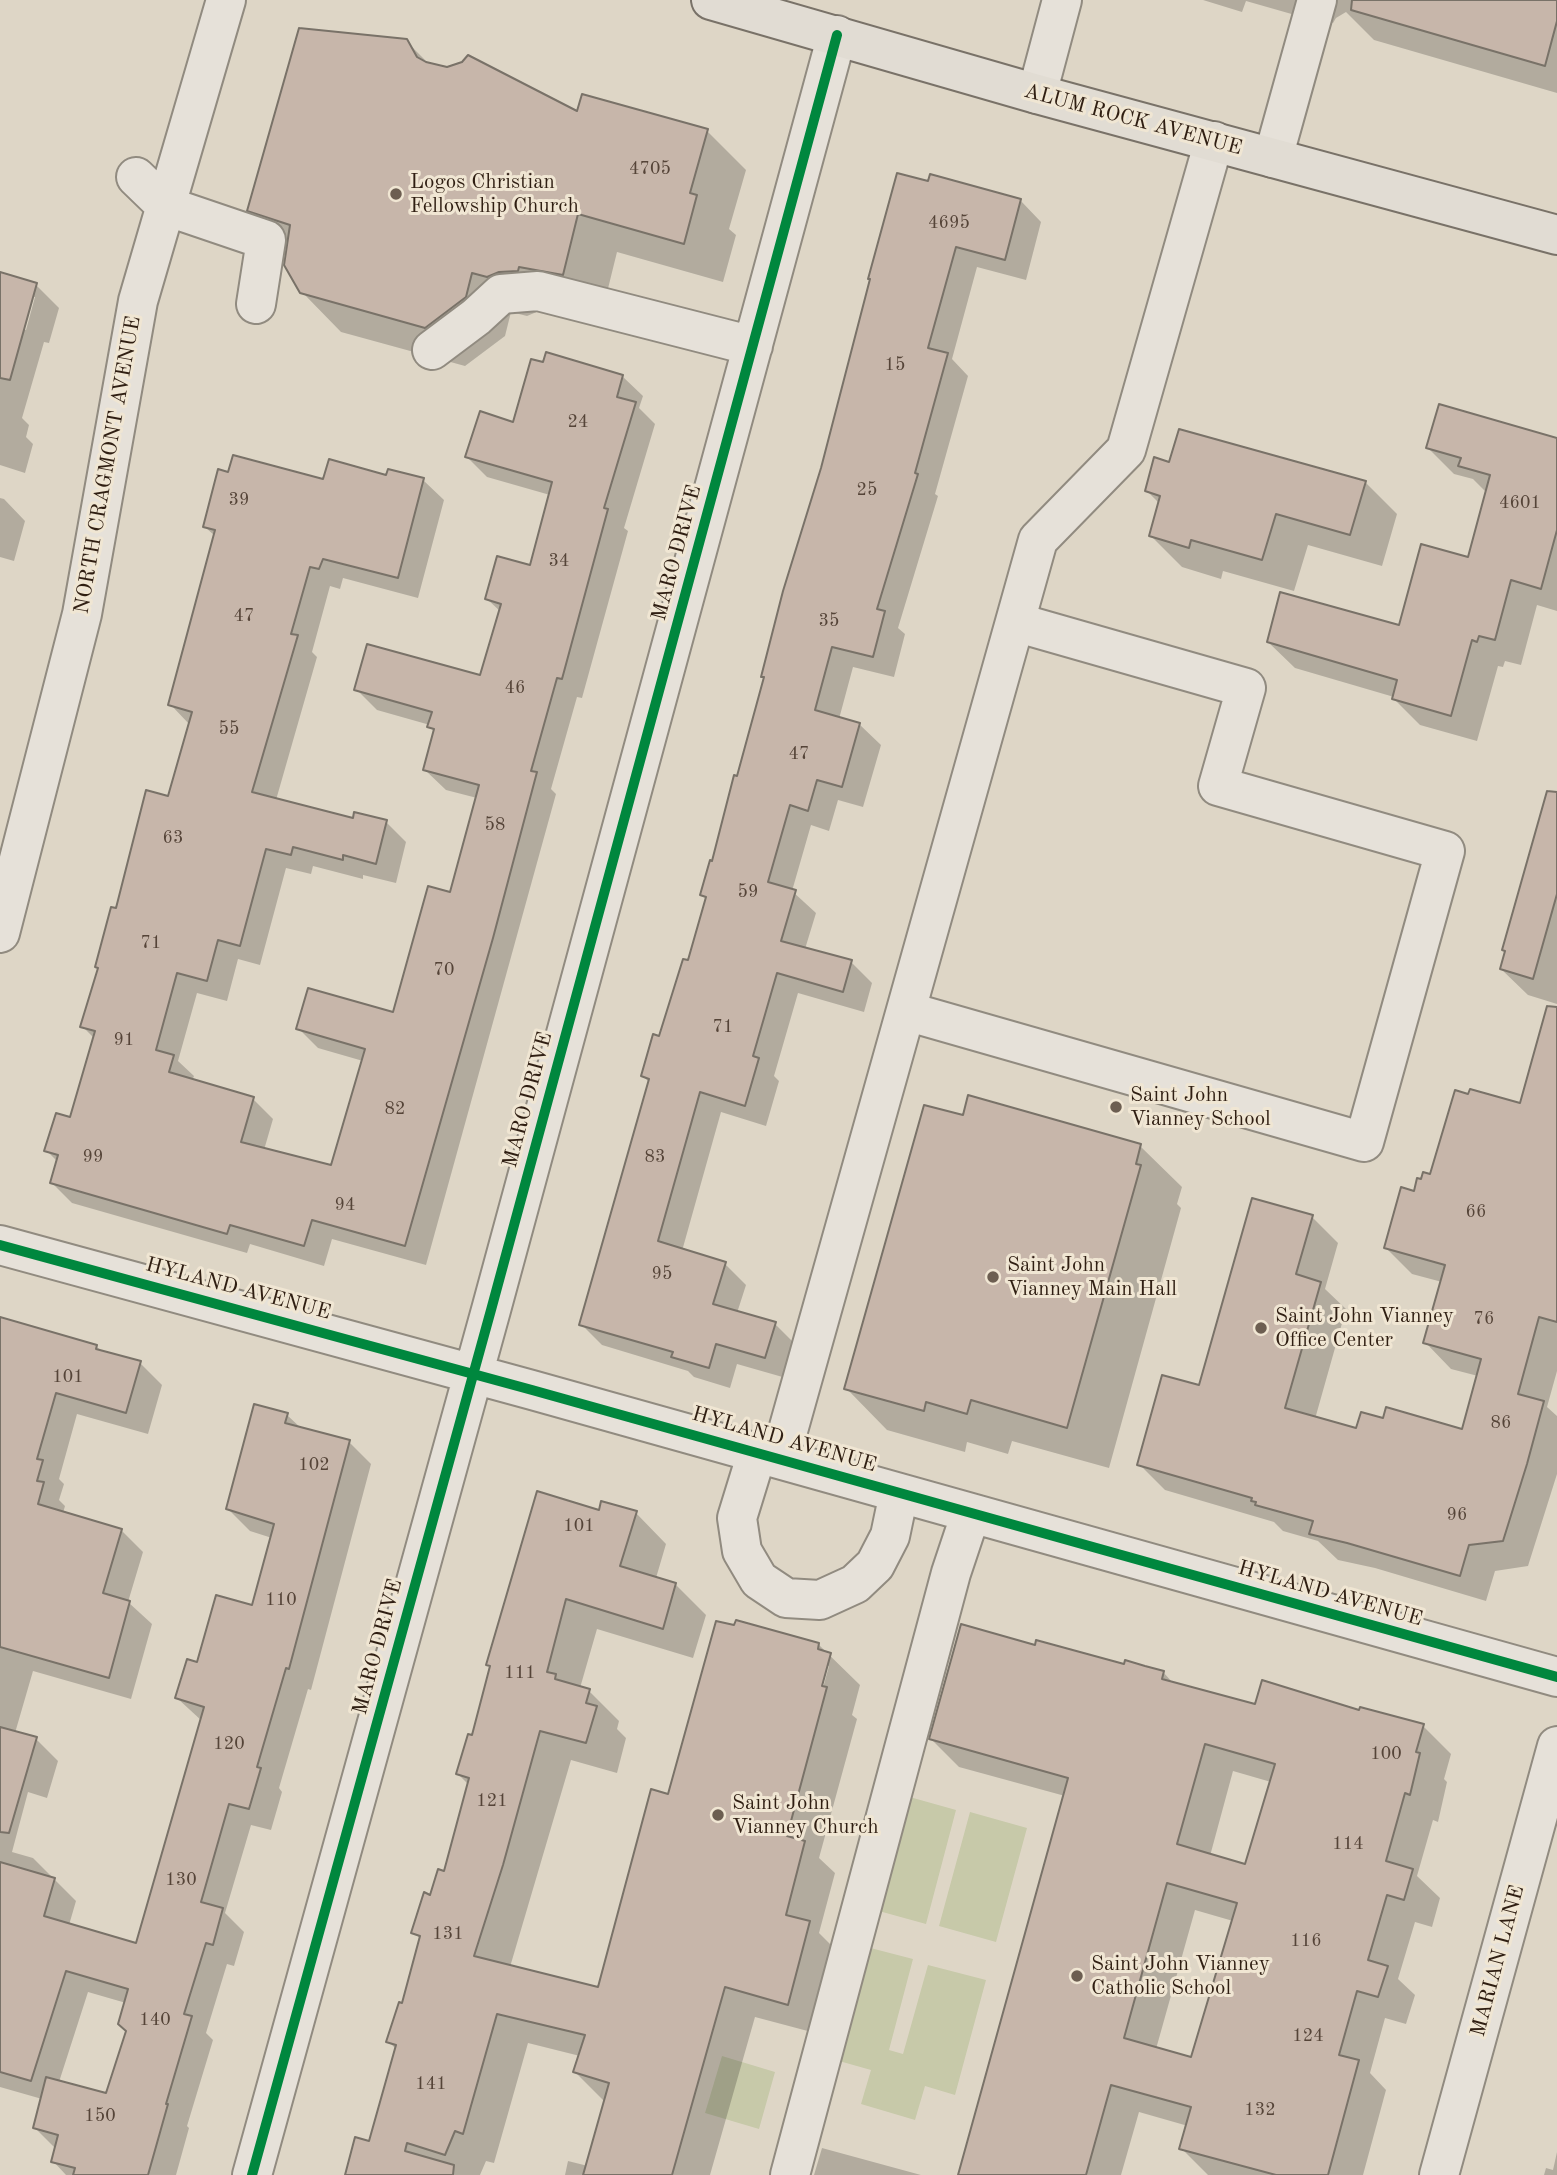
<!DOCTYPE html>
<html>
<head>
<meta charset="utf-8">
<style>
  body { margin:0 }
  canvas { display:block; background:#ded6c6 }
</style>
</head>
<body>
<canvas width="1557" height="2175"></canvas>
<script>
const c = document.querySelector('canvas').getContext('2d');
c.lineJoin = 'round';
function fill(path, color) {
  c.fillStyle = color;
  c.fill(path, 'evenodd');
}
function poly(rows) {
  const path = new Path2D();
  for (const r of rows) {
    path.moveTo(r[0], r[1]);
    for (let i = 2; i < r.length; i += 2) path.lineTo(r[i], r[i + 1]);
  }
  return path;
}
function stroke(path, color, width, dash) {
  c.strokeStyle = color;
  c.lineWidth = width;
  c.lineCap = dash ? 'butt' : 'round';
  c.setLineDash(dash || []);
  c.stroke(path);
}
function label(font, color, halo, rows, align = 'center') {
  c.font = font + ' "Old Standard TT",serif';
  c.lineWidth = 6;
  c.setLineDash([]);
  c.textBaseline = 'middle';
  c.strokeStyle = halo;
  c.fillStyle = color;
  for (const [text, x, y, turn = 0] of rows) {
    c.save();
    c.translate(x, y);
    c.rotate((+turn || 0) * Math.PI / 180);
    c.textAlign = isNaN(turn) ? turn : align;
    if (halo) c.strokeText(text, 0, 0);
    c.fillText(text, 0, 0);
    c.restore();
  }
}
const green = poly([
  [899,1794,956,1810,926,1924,868,1908],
  [970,1812,1027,1828,996,1942,939,1926],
  [855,1944,913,1959,889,2050,903,2054,928,1965,986,1980,955,2095,925,2086,915,2120,861,2104,871,2070,825,2057],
  [722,2056,775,2072,759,2129,705,2113]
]);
const shadow = poly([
  [1203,0,1557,0,1557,93,1374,40,1346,12,1336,18,1333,23,1303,14,1302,17,1246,1,1242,12],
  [406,41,430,65,578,114,707,131,746,170,729,229,736,235,723,282,617,252,602,313,539,311,527,316,511,312,505,336,465,366,341,332,302,292,288,249,249,210],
  [1020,200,1041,222,1026,280,977,267,952,359,968,376,935,494,938,496,898,628,905,634,894,677,853,667,839,719,859,724,881,745,863,807,838,800,829,831,811,825,792,891,816,913,805,949,851,962,872,983,864,1012,798,993,774,1076,779,1081,766,1126,721,1112,682,1251,725,1264,746,1285,737,1313,775,1324,796,1345,786,1378,737,1364,730,1388,694,1377,688,1371,602,1345,581,1324,650,1083,643,1076,661,1038,689,962,707,899,702,894,739,778,765,679,762,676,823,468,871,280],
  [0,274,36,285,59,308,49,343,44,342,22,418,29,425,26,437,33,444,25,473,0,465],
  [32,297,35,297,26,330,23,329],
  [622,376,643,396,639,408,655,424,624,528,628,531,582,698,577,697,551,789,556,794,426,1265,332,1239,324,1266,250,1244,247,1253,72,1203,52,1183,58,1162,46,1150,71,1119,95,1039,82,1026,99,969,97,967,117,910,169,798,190,725,170,704,215,536,205,527,230,474,324,482,387,477,423,480,444,500,418,598,343,578,340,589,330,586,312,652,317,657,276,800,355,820,386,822,406,842,396,883,363,875,363,879,313,866,311,874,286,868,260,965,238,959,227,1001,197,993,178,1061,194,1076,192,1081,253,1099,273,1119,264,1150,332,1168,363,1061,318,1048,298,1028,395,1014,451,894,477,798,446,790,425,770,435,733,430,725,377,710,356,689,482,677,501,612,487,599,531,568,550,495,487,477,467,457,514,424],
  [1557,438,1557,611,1537,605,1521,665,1505,661,1503,667,1498,666,1477,741,1420,725,1394,699,1394,697,1295,668,1268,642,1400,628,1469,560,1487,493,1473,479,1454,474,1428,448],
  [1365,482,1397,514,1382,566,1308,545,1294,591,1223,571,1221,579,1182,567,1151,536,1160,504,1147,491],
  [0,498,4,499,25,521,14,561,0,557],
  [1557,804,1557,1004,1528,995,1501,969],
  [1557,1033,1557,1371,1547,1407,1557,1416,1557,1474,1528,1566,1495,1571,1486,1601,1375,1568,1338,1560,1318,1541,1283,1531,1274,1522,1165,1490,1139,1464,1200,1388,1312,1217,1338,1243,1325,1289,1346,1309,1315,1419,1357,1430,1385,1420,1464,1431,1478,1376,1451,1369,1425,1342,1442,1282,1412,1274,1386,1248,1415,1193,1431,1176,1521,1105],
  [964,1118,1140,1146,1182,1187,1177,1204,1181,1208,1109,1468,1012,1441,1008,1454,967,1442,965,1452,887,1430,846,1388],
  [0,1331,96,1346,103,1353,140,1363,162,1385,148,1434,77,1414,59,1479,64,1484,59,1500,65,1506,63,1513,121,1530,143,1552,128,1602,152,1624,131,1699,33,1671,15,1733,36,1739,58,1761,47,1798,28,1792,12,1852,33,1858,76,1901,69,1925,137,1945,202,1721,177,1698,198,1665,253,1607,272,1538,250,1531,228,1509,287,1415,302,1429,349,1442,371,1464,311,1690,308,1689,279,1788,282,1792,271,1830,251,1825,225,1913,244,1932,234,1966,227,1964,206,2033,213,2040,187,2126,189,2128,176,2175,66,2175,53,2161,56,2149,35,2128,42,2099,0,2087],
  [88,1992,126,2003,128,2031,107,2095,59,2082],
  [600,1512,636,1513,666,1544,656,1578,675,1584,706,1615,693,1658,597,1629,580,1688,589,1691,619,1721,617,1729,626,1738,617,1773,571,1760,510,1967,599,1989,670,1796,818,1644,860,1685,852,1715,857,1719,819,1858,835,1873,819,1933,840,1954,819,2034,755,2017,710,2175,565,2175,568,2161,588,2166,605,2102,575,2072,580,2056,528,2043,494,2163,486,2161,480,2175,346,2175,370,2143,396,2049,388,2041,403,2005,421,1939,413,1932,445,1873,469,1785,458,1774,473,1737,491,1668,488,1664],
  [825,1666,829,1666,821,1695,818,1694],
  [1036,1647,1163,1672,1174,1684,1256,1706,1360,1712,1423,1726,1451,1754,1444,1779,1447,1782,1438,1822,1433,1820,1417,1876,1440,1898,1432,1927,1415,1922,1398,1979,1415,1995,1406,2024,1385,2018,1370,2073,1386,2090,1363,2175,1208,2175,1181,2148,1188,2126,1139,2112,1121,2175,960,2175,1065,1796,959,1767,931,1739],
  [1233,1771,1271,1782,1246,1866,1210,1856],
  [1195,1910,1233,1921,1193,2060,1156,2049],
  [822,2148,921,2175,814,2175],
  [1557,2152,1557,2175,1544,2175,1546,2168,1553,2170]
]);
const building = poly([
  [1352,0,1557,0,1557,21,1545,66,1351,10,1352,0],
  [299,28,407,39,417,57,426,62,447,67,462,62,468,55,577,111,582,94,708,129,690,193,697,195,684,244,578,214,563,275,519,267,518,271,499,272,487,277,472,273,466,297,425,328,300,293,284,265,290,225,247,211,299,28],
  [897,173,928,181,930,174,1021,199,1005,260,956,247,928,348,948,353,915,473,918,474,877,609,885,611,873,657,832,647,815,710,860,723,842,787,817,780,808,811,790,805,768,882,796,890,781,941,852,960,843,992,777,973,753,1056,759,1058,745,1106,700,1092,658,1241,726,1262,713,1304,776,1322,765,1358,716,1344,709,1368,671,1357,673,1352,579,1325,649,1079,641,1076,653,1034,659,1036,683,959,688,960,706,897,700,895,710,860,712,861,734,775,737,776,764,677,761,677,783,591,821,468,870,279,868,279,897,173],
  [0,272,37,283,10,380,0,378,0,272],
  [546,352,623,375,617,397,636,402,604,508,608,509,562,679,557,678,531,771,537,772,493,938,405,1246,312,1220,304,1246,230,1225,227,1234,50,1183,58,1155,44,1151,56,1113,70,1117,95,1031,80,1027,98,968,95,967,111,907,116,908,146,790,168,796,192,712,168,705,215,530,203,527,218,469,228,472,233,455,323,479,329,459,386,475,388,469,424,478,398,578,323,559,319,569,310,567,291,634,298,635,252,792,353,818,354,812,387,820,376,864,343,855,343,860,293,847,291,855,266,849,240,946,218,940,207,981,177,973,156,1050,174,1055,169,1072,254,1097,241,1142,331,1165,365,1049,296,1029,308,988,393,1012,428,886,450,892,479,785,423,770,434,729,427,727,432,712,354,690,367,644,480,675,501,604,485,599,497,556,530,565,552,482,465,457,480,411,513,422,531,359,543,362,546,352],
  [1439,404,1557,438,1557,530,1541,589,1511,580,1495,640,1479,636,1477,642,1472,640,1451,716,1392,699,1397,680,1267,642,1280,592,1399,625,1421,544,1468,557,1490,475,1458,466,1461,458,1426,448,1439,404],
  [1179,429,1366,481,1350,535,1276,514,1262,560,1191,540,1189,548,1149,536,1160,496,1145,491,1154,457,1169,462,1179,429],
  [1547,791,1557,792,1557,894,1533,979,1500,969,1505,951,1502,950,1547,791],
  [1547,1006,1557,1007,1557,1322,1539,1317,1518,1394,1544,1401,1527,1464,1503,1541,1469,1545,1460,1576,1347,1543,1309,1534,1313,1521,1255,1505,1256,1502,1251,1501,1252,1498,1137,1465,1162,1375,1199,1385,1252,1198,1313,1215,1296,1274,1321,1282,1285,1408,1356,1428,1361,1412,1383,1418,1386,1407,1462,1429,1481,1359,1423,1343,1445,1265,1384,1248,1401,1187,1414,1191,1417,1178,1421,1179,1423,1172,1430,1174,1455,1090,1468,1094,1470,1089,1520,1103,1547,1006],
  [968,1095,1141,1144,1136,1164,1141,1165,1067,1428,971,1400,967,1414,926,1402,924,1411,844,1389,924,1105,963,1115,968,1095],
  [0,1317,97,1345,96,1349,141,1361,126,1413,56,1393,37,1459,43,1460,37,1481,44,1482,38,1504,122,1529,103,1593,130,1601,109,1678,0,1647,0,1317],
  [254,1404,288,1413,285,1423,350,1440,289,1669,286,1668,257,1767,261,1768,249,1809,229,1804,201,1902,223,1908,213,1945,206,1943,184,2014,192,2016,166,2104,168,2104,148,2175,73,2175,75,2168,51,2162,58,2135,33,2128,46,2077,106,2093,126,2031,118,2024,128,1989,66,1971,31,2081,0,2072,0,1862,55,1878,44,1916,136,1943,204,1707,175,1698,187,1659,197,1662,216,1595,252,1605,274,1524,226,1509,254,1404],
  [537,1491,599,1510,601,1501,637,1511,620,1566,676,1583,663,1629,566,1599,547,1672,556,1674,555,1679,590,1689,586,1703,597,1706,586,1743,540,1731,503,1865,474,1956,598,1987,651,1789,668,1794,716,1621,734,1625,736,1620,819,1643,818,1649,831,1653,822,1686,827,1687,787,1836,805,1841,786,1915,810,1921,788,2005,725,1987,672,2175,583,2175,609,2083,573,2072,585,2035,497,2014,463,2134,455,2131,445,2155,407,2143,405,2151,454,2165,453,2175,345,2175,355,2137,369,2141,396,2045,386,2042,399,2002,402,2003,420,1936,411,1933,424,1892,430,1895,438,1869,444,1871,469,1778,456,1774,468,1734,472,1735,490,1666,486,1665,537,1491],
  [961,1624,1035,1645,1036,1640,1124,1664,1125,1660,1145,1666,1164,1671,1162,1679,1255,1704,1262,1680,1359,1710,1360,1707,1424,1724,1416,1752,1420,1753,1410,1795,1405,1793,1386,1861,1413,1869,1404,1900,1387,1895,1368,1960,1388,1966,1378,1997,1357,1991,1339,2055,1359,2060,1328,2175,1276,2175,1179,2149,1191,2107,1111,2085,1086,2175,958,2175,1068,1778,929,1739,961,1624],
  [1205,1744,1275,1764,1245,1864,1177,1844,1205,1744],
  [1167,1883,1237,1903,1191,2057,1124,2038,1167,1883],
  [0,1727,37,1737,9,1833,0,1832,0,1727]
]);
const minor = poly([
  [1037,94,1062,0],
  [1273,158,1317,0],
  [136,177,166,206,266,240,256,304],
  [432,350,476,317,501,294,538,291,753,346],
  [0,933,82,614,138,301,226,0],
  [906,1011,1364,1142,1445,851,1218,786,1246,688,1015,622],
  [0,1245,532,1390,1557,1677],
  [757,1453,737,1518,742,1551,759,1580,786,1598,820,1600,855,1584,875,1565,890,1536,899,1493],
  [780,1459,1038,540,1126,450,1214,141],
  [252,2175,491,1310,837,35],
  [790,2175,951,1573,971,1513],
  [1439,2175,1557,1746]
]);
const major = poly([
  [711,0,1037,94,1557,235]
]);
const cycleway = poly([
  [0,1245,532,1390,1557,1677],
  [252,2175,491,1310,837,35]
]);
const markers = [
  [396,194,7,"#6c5e51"],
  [1116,1107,7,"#6c5e51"],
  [993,1277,7,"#6c5e51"],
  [1261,1328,7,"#6c5e51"],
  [718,1815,7,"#6c5e51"],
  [1077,1976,7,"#6c5e51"]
];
const numberNames = [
  ["4705",650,169],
  ["4695",949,223],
  ["15",895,365],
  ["24",578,422],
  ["25",867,490],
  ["39",239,500],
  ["4601",1520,503],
  ["34",559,561],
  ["47",244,616],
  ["35",829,621],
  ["46",515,688],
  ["55",229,729],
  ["47",799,754],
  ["58",495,825],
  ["63",173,838],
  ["59",748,892],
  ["71",151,943],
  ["70",444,970],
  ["71",723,1027],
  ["91",124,1040],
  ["82",395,1109],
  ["99",93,1157],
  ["83",655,1157],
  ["94",345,1205],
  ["66",1476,1212],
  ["95",662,1274],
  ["76",1484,1319],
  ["101",68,1377],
  ["86",1501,1423],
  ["102",314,1465],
  ["96",1457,1515],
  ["101",579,1526],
  ["110",281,1600],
  ["111",520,1673],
  ["120",229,1744],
  ["100",1386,1754],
  ["121",492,1801],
  ["114",1348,1844],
  ["130",181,1880],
  ["131",448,1934],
  ["116",1306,1941],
  ["140",155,2020],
  ["124",1308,2036],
  ["141",431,2084],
  ["132",1260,2110],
  ["150",100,2116]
];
const streetNames = [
  ["ALUM ROCK AVENUE",1133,120,15],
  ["NORTH CRAGMONT AVENUE",108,465,-80],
  ["MARO DRIVE",677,553,-75],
  ["MARO DRIVE",528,1100,-75],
  ["HYLAND AVENUE",238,1289,15],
  ["HYLAND AVENUE",784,1440,16],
  ["HYLAND AVENUE",1330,1594,16],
  ["MARO DRIVE",378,1647,-75],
  ["MARIAN LANE",1498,1961,-75]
];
const poiNames = [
  ["Logos Christian",410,182],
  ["Fellowship Church",410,206],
  ["Saint John",1130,1095],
  ["Vianney School",1130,1119],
  ["Saint John",1007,1265],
  ["Vianney Main Hall",1007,1289],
  ["Saint John Vianney",1275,1316],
  ["Office Center",1275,1340],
  ["Saint John",732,1803],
  ["Vianney Church",732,1827],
  ["Saint John Vianney",1091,1964],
  ["Catholic School",1091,1988]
];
fill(green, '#c7c9a9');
fill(shadow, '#0003');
fill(building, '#c7b6aa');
stroke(building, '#797268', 2);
stroke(minor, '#918b80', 42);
stroke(major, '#797268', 42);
stroke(minor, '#e6e1d9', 38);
stroke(major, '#e1dcd3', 38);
stroke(cycleway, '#00873e', 10);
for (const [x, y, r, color] of markers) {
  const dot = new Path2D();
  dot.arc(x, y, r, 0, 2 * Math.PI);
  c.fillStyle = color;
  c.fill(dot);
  stroke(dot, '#f0e6d3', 2.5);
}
label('18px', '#554438', null, numberNames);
label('21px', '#2f1e12', '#f0e6d3', streetNames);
label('21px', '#2f1e12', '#f0e6d3', poiNames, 'left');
</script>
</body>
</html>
